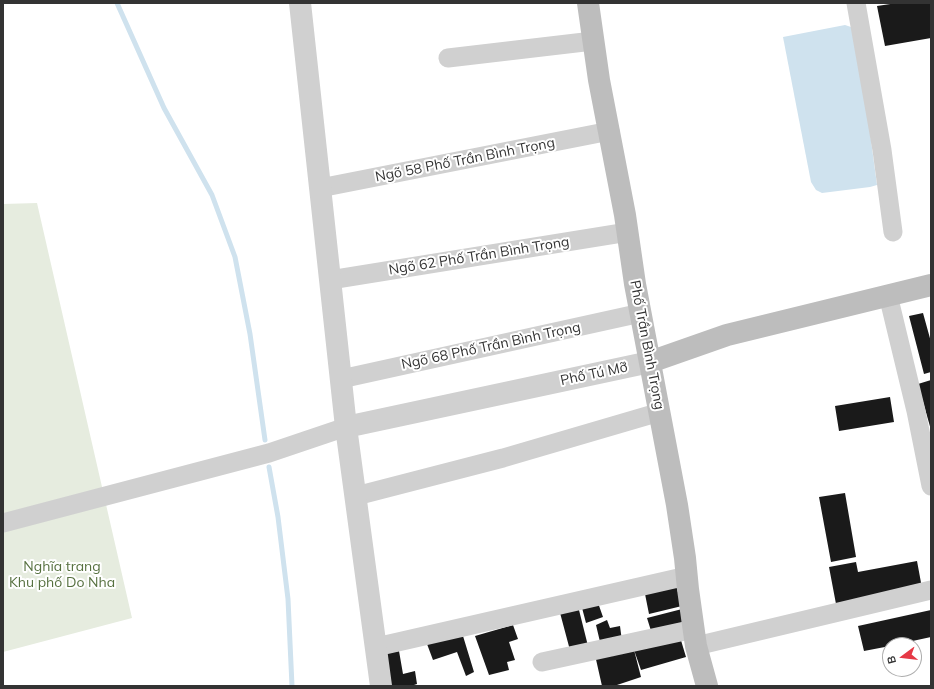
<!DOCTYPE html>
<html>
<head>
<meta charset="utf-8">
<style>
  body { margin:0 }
  #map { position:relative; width:934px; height:689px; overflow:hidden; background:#fff; font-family:Mulish,sans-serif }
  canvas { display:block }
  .frame { position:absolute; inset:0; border:4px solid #333; pointer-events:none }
  .north { position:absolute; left:882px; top:637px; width:40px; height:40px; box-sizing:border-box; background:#fff; border:1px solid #adadad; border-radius:50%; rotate:255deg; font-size:11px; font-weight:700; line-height:16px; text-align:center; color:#333 }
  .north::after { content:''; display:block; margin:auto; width:14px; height:18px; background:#e63946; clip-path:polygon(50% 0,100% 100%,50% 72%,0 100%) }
</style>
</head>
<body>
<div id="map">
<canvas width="934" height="689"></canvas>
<div class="frame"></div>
<div class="north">B</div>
</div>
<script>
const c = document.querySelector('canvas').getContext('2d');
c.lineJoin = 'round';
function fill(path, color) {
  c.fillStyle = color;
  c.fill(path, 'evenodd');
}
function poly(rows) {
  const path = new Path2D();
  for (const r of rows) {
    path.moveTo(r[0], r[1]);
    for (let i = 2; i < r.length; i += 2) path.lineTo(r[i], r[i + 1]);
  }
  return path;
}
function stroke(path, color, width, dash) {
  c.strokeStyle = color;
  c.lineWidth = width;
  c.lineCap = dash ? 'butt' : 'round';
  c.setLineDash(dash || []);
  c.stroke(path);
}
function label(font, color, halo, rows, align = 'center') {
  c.font = font + ' Mulish,sans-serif';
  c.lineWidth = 4;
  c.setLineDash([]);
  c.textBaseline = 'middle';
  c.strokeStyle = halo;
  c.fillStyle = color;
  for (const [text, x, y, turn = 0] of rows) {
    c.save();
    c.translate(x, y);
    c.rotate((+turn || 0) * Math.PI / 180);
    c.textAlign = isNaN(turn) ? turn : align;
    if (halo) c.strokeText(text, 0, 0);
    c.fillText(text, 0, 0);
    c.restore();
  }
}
const green = poly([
  [37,203,132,618,3,652,3,204]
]);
const water = poly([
  [845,25,854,28,857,37,877,185,870,187,822,193,816,190,811,182,783,37]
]);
const stream = poly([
  [117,3,164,108,212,195,235,257,250,334,265,440],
  [269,467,278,517,288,599,292,686]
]);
const building = poly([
  [897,3,931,3,931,38,885,46,877,6],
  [923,313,931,342,931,372,924,374,909,316],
  [931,380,931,430,918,384],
  [890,397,894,422,839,431,835,406],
  [845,493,856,557,831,562,819,497],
  [917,561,922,588,836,604,829,567,856,562,858,572],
  [675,582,682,606,649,614,644,589],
  [597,600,603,617,586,623,581,604],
  [578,606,589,650,571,654,559,609],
  [686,608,689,625,652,634,647,618],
  [931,610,931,637,894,645,890,645,890,646,864,651,858,626],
  [607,620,610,628,620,626,622,641,601,646,596,625],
  [513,625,518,639,509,642,515,660,507,662,509,670,489,675,475,636],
  [463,636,474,672,466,676,457,652,433,660,427,644],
  [680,637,686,657,641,670,634,650,641,677,614,686,602,686,595,655],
  [399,651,403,674,415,671,417,684,411,686,386,686,383,654]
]);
const minor = poly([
  [856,3,882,150,893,232],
  [448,58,593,41],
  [320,188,610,131],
  [330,280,628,232],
  [888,295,916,411,931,486],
  [341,379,641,313],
  [356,496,503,458,660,412],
  [3,523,269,453,346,427],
  [696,646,931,590],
  [376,647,687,576],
  [542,662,694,629]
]);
const tertiary = poly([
  [300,3,346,427,381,686],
  [346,427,650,362]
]);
const secondary = poly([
  [588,3,599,80,625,215,635,284,677,505,685,558,688,589,696,646,707,686],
  [650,362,727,335,931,285]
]);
const streetNames = [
  ["Ngõ 58 Phố Trần Bình Trọng",465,160,-11],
  ["Ngõ 62 Phố Trần Bình Trọng",479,256,-9],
  ["Phố Trần Bình Trọng",647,345,79],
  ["Ngõ 68 Phố Trần Bình Trọng",491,346,-12],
  ["Phố Tú Mỡ",594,374,-12]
];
const parkNames = [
  ["Nghĩa trang",62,567],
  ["Khu phố Do Nha",62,583]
];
fill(green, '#e6ecdf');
fill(water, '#cfe2ee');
stroke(stream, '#cfe2ee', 5);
fill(building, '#1a1a1a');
stroke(minor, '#d0d0d0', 19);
stroke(tertiary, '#d0d0d0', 22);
stroke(secondary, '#bdbdbd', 22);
label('14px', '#333', '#fff', streetNames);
label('14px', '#56703f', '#fff', parkNames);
</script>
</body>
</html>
